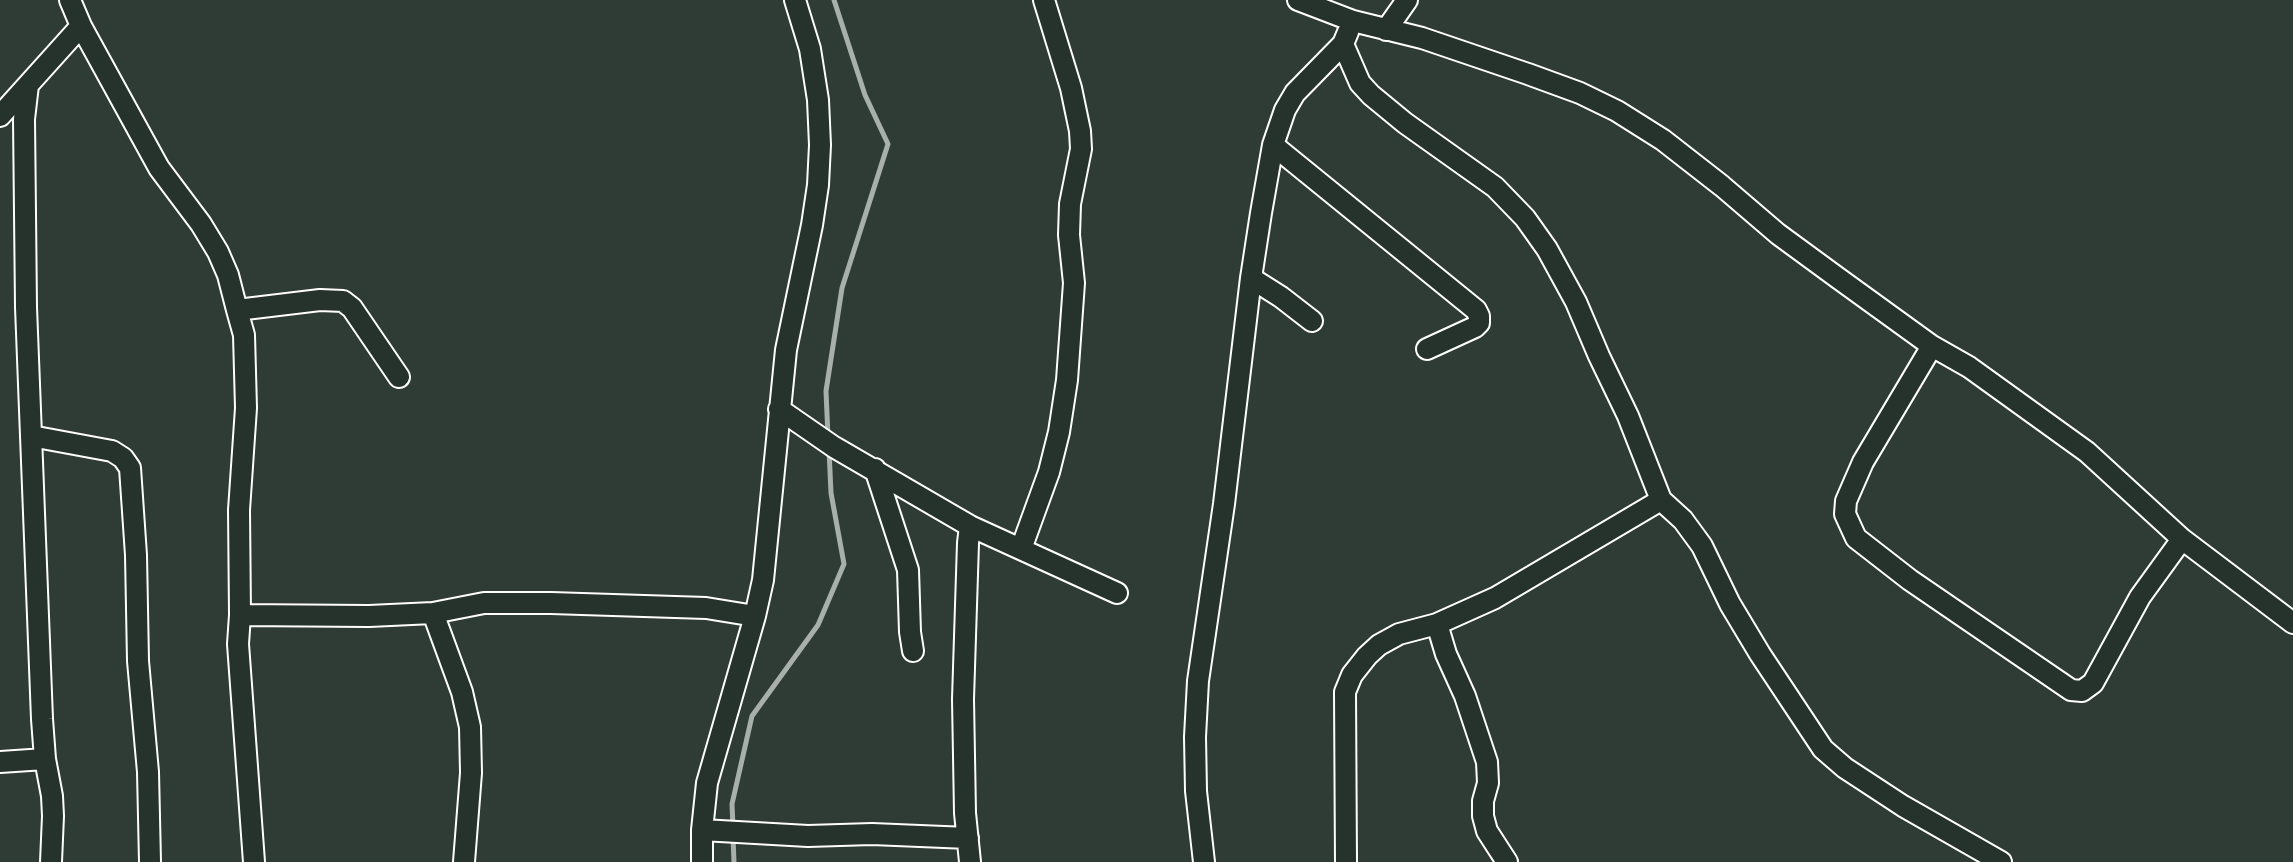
<!DOCTYPE html>
<html>
<head>
<meta charset="utf-8">
<style>
  body { margin:0 }
  canvas { display:block; background:#2f3b35 }
</style>
</head>
<body>
<canvas width="2293" height="862"></canvas>
<script>
const c = document.querySelector('canvas').getContext('2d');
c.lineJoin = 'round';
function poly(rows) {
  const path = new Path2D();
  for (const r of rows) {
    path.moveTo(r[0], r[1]);
    for (let i = 2; i < r.length; i += 2) path.lineTo(r[i], r[i + 1]);
  }
  return path;
}
function stroke(path, color, width, dash) {
  c.strokeStyle = color;
  c.lineWidth = width;
  c.lineCap = dash ? 'butt' : 'round';
  c.setLineDash(dash || []);
  c.stroke(path);
}
const stream = poly([
  [828,437,826,391,842,288,888,144,865,95,834,0],
  [733,827,732,804,752,716,818,625,844,564,831,493,829,450],
  [733,837,734,862]
]);
const minor = poly([
  [70,0,81,26,159,168,201,224,218,252,228,275,237,310,244,335,246,408,239,510,240,615],
  [1298,0,1353,21,1422,38,1528,74,1580,93,1617,111,1663,140,1722,186,1778,234,1838,278,1932,346,1969,367,2087,452,2182,539,2293,623],
  [1386,30,1407,0],
  [1343,44,1360,83,1371,95,1405,123,1495,187,1525,218,1547,249,1576,302,1599,356,1628,416,1661,500,1683,520,1702,546,1730,604,1760,654,1823,749,1845,768,1903,806,2001,862],
  [28,85,24,119,26,307,42,719,45,759,52,796,53,816,51,862],
  [0,116,81,26],
  [1273,145,1476,310,1479,316,1479,323,1475,327,1427,349],
  [1251,278,1281,297,1312,321],
  [237,310,320,300,343,301,352,308,399,377],
  [1932,346,1863,462,1846,501,1845,514,1856,538,1910,580,2071,690,2082,691,2093,683,2140,597,2182,539],
  [779,409,834,447,970,526,1117,593],
  [31,436,112,451,123,458,130,468,136,555,138,661,148,772,150,862],
  [875,469,908,570,910,632,913,651],
  [970,526,968,543,963,699,965,813,970,862],
  [1021,549,1049,472,1059,432,1067,380,1074,283,1069,235,1070,204,1081,149,1080,131,1071,88,1044,0],
  [1437,624,1446,654,1465,696,1487,762,1488,783,1483,801,1483,816,1487,831,1507,862],
  [0,762,45,759],
  [702,830,808,836,872,834,968,838],
  [254,862,238,644,240,615,369,616,433,613],
  [464,862,471,773,470,727,462,692,433,613,484,603,551,603,706,608,755,616],
  [702,862,702,830,707,783,755,616,763,580,786,350,812,225,818,185,820,145,818,100,810,49,795,0],
  [1204,862,1196,791,1195,737,1198,681,1224,504,1251,278,1261,213,1273,145,1285,110,1295,93,1343,44,1348,32],
  [1346,862,1345,692,1352,675,1367,656,1379,645,1399,634,1437,624,1495,598,1661,500]
]);
stroke(stream, '#a9afac', 5);
stroke(minor, '#fff', 24);
stroke(minor, '#26332d', 20);
</script>
</body>
</html>
